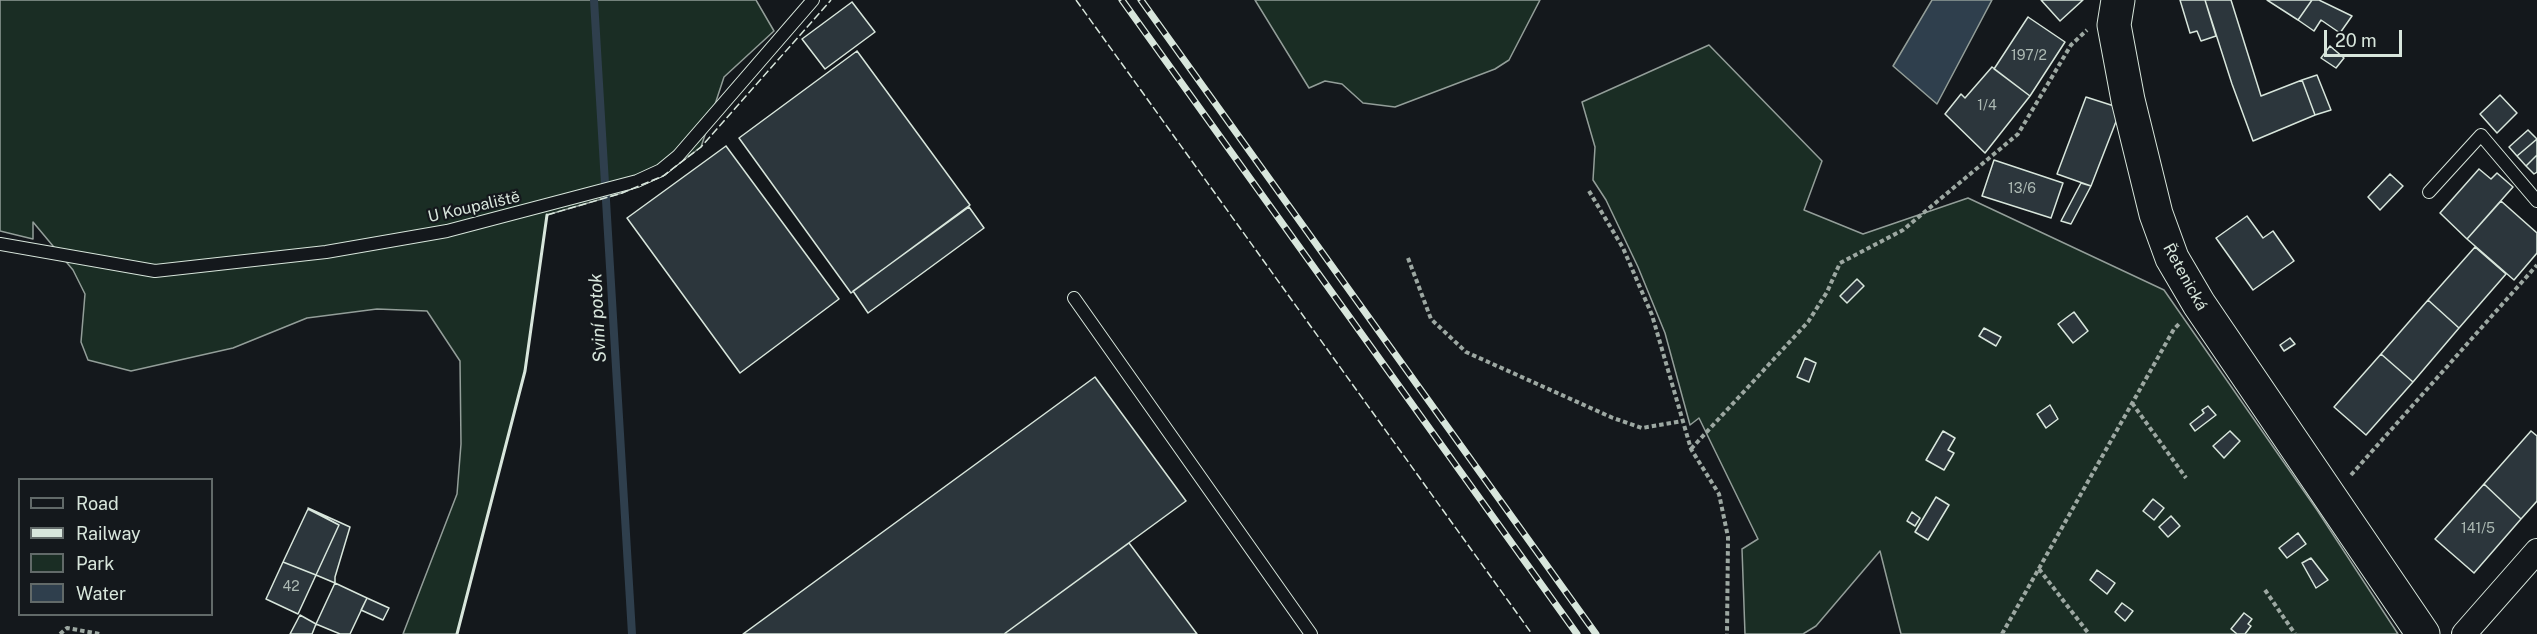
<!DOCTYPE html>
<html>
<head>
<meta charset="utf-8">
<style>
  body { margin:0 }
  #map { position:relative; width:2537px; height:634px; overflow:hidden; background:#14181c; font-family:"Public Sans",sans-serif }
  canvas { display:block }
  .legend { position:absolute; left:18px; top:478px; width:195px; height:138px; box-sizing:border-box; background:#14181c; border:2px solid #626a69; margin:0; padding:8px 10px; list-style:none; font-size:18px; color:#d8e6dc }
  .legend li { display:flex; align-items:center; gap:12px; height:30px }
  .legend b { width:30px; border:2px solid #626a69 }
  .scale { position:absolute; left:2324px; top:30px; width:78px; height:27px; box-sizing:border-box; border:3px solid #d8e6dc; border-top:0; padding-left:8px; font-size:18px; line-height:21px; white-space:nowrap; color:#d8e6dc; -webkit-text-stroke:4px #14181c; paint-order:stroke }
</style>
</head>
<body>
<div id="map">
<canvas width="2537" height="634"></canvas>
<ul class="legend">
<li><b style="height:8px;background:#14181c"></b>Road</li>
<li><b style="height:8px;background:#d8e6dc"></b>Railway</li>
<li><b style="height:16px;background:#1a2d24"></b>Park</li>
<li><b style="height:16px;background:#2f3f4d"></b>Water</li>
</ul>
<div class="scale">20 m</div>
</div>
<script>
const c = document.querySelector('canvas').getContext('2d');
c.lineJoin = 'round';
function fill(path, color) {
  c.fillStyle = color;
  c.fill(path, 'evenodd');
}
function poly(rows) {
  const path = new Path2D();
  for (const r of rows) {
    path.moveTo(r[0], r[1]);
    for (let i = 2; i < r.length; i += 2) path.lineTo(r[i], r[i + 1]);
  }
  return path;
}
function stroke(path, color, width, dash) {
  c.strokeStyle = color;
  c.lineWidth = width;
  c.lineCap = dash ? 'butt' : 'round';
  c.setLineDash(dash || []);
  c.stroke(path);
}
function label(font, color, halo, rows, align = 'center') {
  c.font = font + ' "Public Sans",sans-serif';
  c.lineWidth = 4.5;
  c.setLineDash([]);
  c.textBaseline = 'middle';
  c.strokeStyle = halo;
  c.fillStyle = color;
  for (const [text, x, y, turn = 0] of rows) {
    c.save();
    c.translate(x, y);
    c.rotate((+turn || 0) * Math.PI / 180);
    c.textAlign = isNaN(turn) ? turn : align;
    if (halo) c.strokeText(text, 0, 0);
    c.fillText(text, 0, 0);
    c.restore();
  }
}
const green = poly([
  [0,0,756,0,774,31,724,77,701,147,663,176,622,193,547,215,525,371,457,634,403,634,457,494,461,444,460,361,427,311,377,309,307,318,233,348,131,371,88,360,81,342,85,294,73,270,33,222,33,239,0,231,0,0],
  [1255,0,1540,0,1509,60,1495,69,1395,107,1363,103,1342,84,1325,81,1309,88,1255,0],
  [1709,45,1822,161,1804,210,1863,234,1968,198,2164,290,2317,510,2398,634,1901,634,1880,551,1816,626,1803,634,1745,634,1742,549,1758,539,1699,418,1690,425,1665,333,1638,267,1606,200,1593,180,1595,147,1582,102,1709,45]
]);
const water = poly([
  [1932,0,1992,0,1937,104,1893,66,1932,0]
]);
const stream = poly([
  [594,0,632,634]
]);
const building = poly([
  [2041,0,2083,0,2060,21,2041,0],
  [2180,0,2205,0,2216,36,2201,41,2197,31,2190,33,2180,0],
  [2205,0,2231,0,2261,96,2302,80,2315,115,2253,141,2232,84,2205,0],
  [2267,0,2312,0,2298,20,2267,0],
  [2312,0,2319,0,2352,16,2340,33,2321,20,2314,31,2298,20,2312,0],
  [852,2,875,32,825,69,802,39,852,2],
  [2028,17,2065,42,2030,96,1994,69,2028,17],
  [2330,46,2344,58,2336,68,2321,58,2330,46],
  [857,51,970,205,851,293,739,138,857,51],
  [1992,67,2030,96,1985,153,1945,114,1961,94,1965,98,1992,67],
  [2317,75,2331,110,2315,115,2302,80,2317,75],
  [2500,95,2517,113,2497,133,2480,114,2500,95],
  [2086,97,2114,106,2117,119,2091,186,2057,174,2086,97],
  [2528,130,2537,139,2517,156,2509,147,2528,130],
  [2537,139,2537,155,2526,166,2517,156,2537,139],
  [726,146,839,299,740,373,627,218,726,146],
  [2537,155,2537,172,2534,174,2526,166,2537,155],
  [1994,160,2063,183,2051,218,1982,196,1994,160],
  [2479,169,2491,179,2497,173,2513,187,2467,239,2440,213,2479,169],
  [2390,174,2403,186,2380,210,2368,197,2390,174],
  [2081,183,2091,186,2071,224,2061,221,2081,183],
  [2501,201,2537,233,2537,253,2514,280,2467,239,2501,201],
  [969,207,984,228,868,313,853,291,969,207],
  [2247,216,2263,238,2273,231,2294,261,2253,290,2216,238,2247,216],
  [2475,247,2506,274,2459,328,2428,300,2475,247],
  [1857,279,1864,286,1847,303,1840,296,1857,279],
  [2428,300,2459,328,2413,382,2381,354,2428,300],
  [2074,312,2088,331,2073,343,2058,324,2074,312],
  [1984,328,2001,337,1996,346,1979,336,1984,328],
  [2290,338,2295,344,2284,351,2280,345,2290,338],
  [2381,354,2413,382,2366,435,2334,407,2381,354],
  [1805,358,1816,363,1809,382,1797,377,1805,358],
  [1095,377,1186,501,1004,634,743,634,1095,377],
  [2050,405,2058,419,2046,428,2037,414,2050,405],
  [2208,406,2216,415,2195,431,2190,424,2204,413,2202,410,2208,406],
  [1943,431,1955,438,1948,450,1954,453,1944,470,1926,460,1943,431],
  [2230,431,2240,441,2224,458,2213,446,2230,431],
  [2531,431,2537,436,2537,501,2521,519,2484,484,2531,431],
  [2484,484,2521,519,2474,573,2435,539,2484,484],
  [1936,497,1949,505,1928,540,1915,532,1936,497],
  [2153,499,2164,508,2154,520,2143,511,2153,499],
  [308,508,350,527,335,577,335,583,316,575,339,525,308,508],
  [308,509,339,525,316,575,283,562,308,509],
  [1912,512,1920,518,1915,526,1907,521,1912,512],
  [2171,516,2180,526,2168,537,2159,527,2171,516],
  [2298,533,2306,544,2287,558,2279,548,2298,533],
  [1129,543,1197,634,1004,634,1129,543],
  [2311,558,2328,580,2316,588,2302,563,2311,558],
  [283,562,316,575,298,614,266,599,283,562],
  [2097,570,2115,583,2107,594,2090,580,2097,570],
  [335,583,367,598,350,634,340,634,316,624,335,583],
  [367,598,389,608,383,620,361,610,367,598],
  [2122,603,2133,611,2125,621,2115,612,2122,603],
  [2244,613,2252,619,2248,624,2251,626,2245,634,2237,634,2231,629,2244,613],
  [300,615,316,624,312,634,290,634,300,615]
]);
const path = poly([
  [1589,191,1623,248,1652,315,1691,449,1719,494,1728,537,1727,634],
  [1408,258,1431,319,1466,352,1613,418,1642,428,1683,421],
  [2132,403,2186,478],
  [1691,449,1808,322,1827,292,1840,263,1903,230,2018,134,2071,45,2087,30],
  [2351,475,2537,265],
  [2039,569,2089,634],
  [2265,590,2295,634],
  [60,634,67,628,100,634],
  [2002,634,2174,329,2179,324]
]);
const lane = poly([
  [2429,192,2481,135,2537,201],
  [0,244,155,271,326,252,447,231,637,181,661,170,678,156,813,0],
  [1074,298,1311,634]
]);
const street = poly([
  [2464,634,2537,551]
]);
const secondary = poly([
  [2118,0,2114,25,2128,100,2156,214,2172,258,2199,304,2423,634]
]);
const rail = poly([
  [1122,0,1577,634],
  [1141,0,1596,634]
]);
const fence = poly([
  [1076,0,1532,634],
  [547,215,622,193,663,176,701,147,831,0]
]);
const wall = poly([
  [457,634,525,371,547,215]
]);
const numberNames = [
  ["197/2",2029,56],
  ["1/4",1987,106],
  ["13/6",2022,189],
  ["141/5",2478,529],
  ["42",291,587]
];
const streetNames = [
  ["U Koupaliště",474,207,-13],
  ["Řetenická",2185,277,61]
];
const waterNames = [
  ["Sviní potok",598,318,-93]
];
fill(green, '#1a2d24');
stroke(green, '#939e99', 1.5);
fill(water, '#2f3f4d');
stroke(water, '#939e99', 1.5);
stroke(stream, '#2f3f4d', 8);
fill(building, '#2c363c');
stroke(building, '#d8e6dc', 1.5);
stroke(lane, '#d8e6dc', 14);
stroke(street, '#d8e6dc', 26);
stroke(secondary, '#d8e6dc', 35);
stroke(path, '#9da8a2', 4, [4.5, 3]);
stroke(lane, '#14181c', 12);
stroke(street, '#14181c', 24);
stroke(secondary, '#14181c', 33);
stroke(rail, '#d8e6dc', 7);
stroke(rail, '#14181c', 4.5, [14]);
stroke(fence, '#d8e6dc', 1.5, [8, 3]);
stroke(wall, '#d8e6dc', 3);
label('14px', '#adbab4', null, numberNames);
label('16px', '#d8e6dc', '#14181c', streetNames);
label('italic 18px', '#d8e6dc', '#14181c', waterNames);
</script>
</body>
</html>
